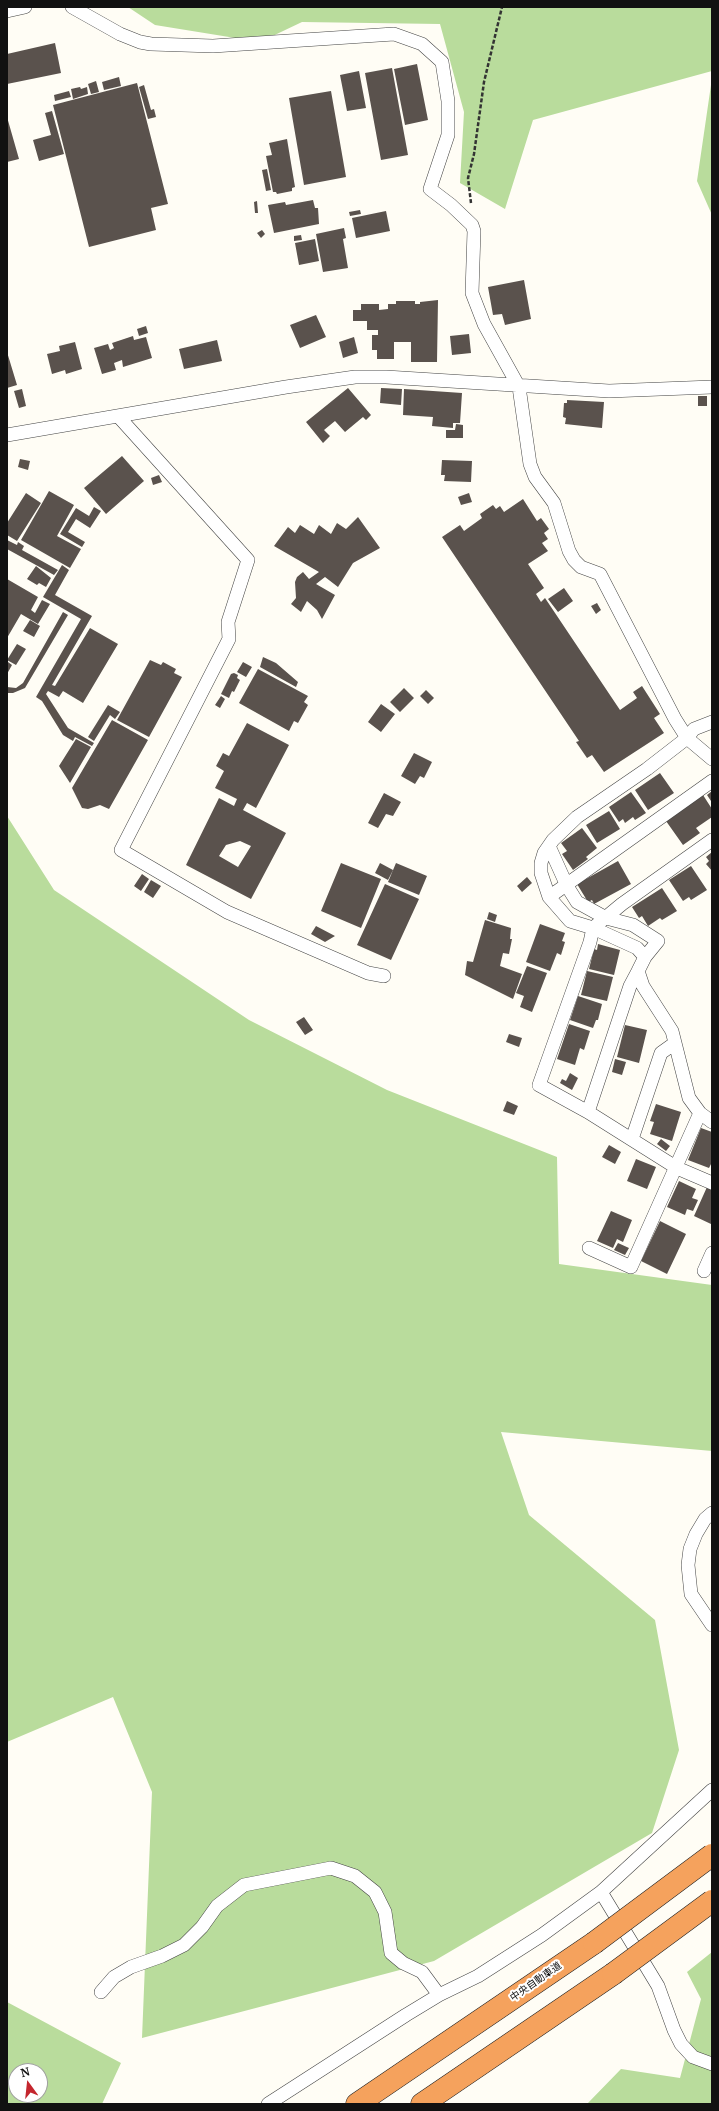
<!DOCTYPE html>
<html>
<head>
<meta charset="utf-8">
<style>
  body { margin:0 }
  #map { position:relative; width:719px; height:2111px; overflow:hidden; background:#fffdf5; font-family:Merriweather,serif }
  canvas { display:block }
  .frame { position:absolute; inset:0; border:8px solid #111; pointer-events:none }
  .north { position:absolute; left:8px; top:2063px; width:40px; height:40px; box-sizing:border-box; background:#fff; border:1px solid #a0a0a0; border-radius:50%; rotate:345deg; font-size:11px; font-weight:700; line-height:16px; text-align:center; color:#111 }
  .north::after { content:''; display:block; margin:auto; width:14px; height:18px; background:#c4262e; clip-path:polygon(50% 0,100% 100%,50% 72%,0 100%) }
</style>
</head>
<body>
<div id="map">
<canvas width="719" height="2111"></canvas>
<div class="frame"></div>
<div class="north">N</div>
</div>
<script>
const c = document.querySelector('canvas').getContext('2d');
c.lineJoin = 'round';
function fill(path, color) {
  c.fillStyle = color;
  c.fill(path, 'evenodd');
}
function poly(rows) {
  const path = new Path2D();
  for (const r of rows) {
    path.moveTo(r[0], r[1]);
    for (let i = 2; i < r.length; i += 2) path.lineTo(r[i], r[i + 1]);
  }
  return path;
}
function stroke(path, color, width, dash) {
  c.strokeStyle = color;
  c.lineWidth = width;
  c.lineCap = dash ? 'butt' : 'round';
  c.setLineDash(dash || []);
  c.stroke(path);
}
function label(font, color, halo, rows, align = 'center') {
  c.font = font + ' Merriweather,"Noto Sans JP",serif';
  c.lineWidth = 4;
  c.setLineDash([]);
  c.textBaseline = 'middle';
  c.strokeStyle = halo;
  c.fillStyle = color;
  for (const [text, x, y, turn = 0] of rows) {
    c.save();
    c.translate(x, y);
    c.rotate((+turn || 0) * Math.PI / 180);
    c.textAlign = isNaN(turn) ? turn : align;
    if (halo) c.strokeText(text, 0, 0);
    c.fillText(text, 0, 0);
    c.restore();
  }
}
const forest = poly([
  [128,7,712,7,712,71,533,120,505,209,460,183,464,112,440,24,302,22,260,42,155,25],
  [712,78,712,215,697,181],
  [7,816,54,890,249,1020,387,1090,557,1157,559,1264,712,1285,712,1451,501,1432,529,1515,655,1620,679,1750,652,1833,434,1961,142,2038,152,1792,113,1697,7,1742],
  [712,1952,712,2104,587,2104,621,2069,680,2078,701,1999,687,1972],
  [7,2002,121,2063,102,2104,7,2104],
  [16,2071,40,2071,40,2095,16,2095]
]);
const building = poly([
  [55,43,61,73,7,84,7,54],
  [417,64,428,120,405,125,394,69],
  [392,68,408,155,381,160,365,73],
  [359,71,366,108,347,111,340,75],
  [119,77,121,86,104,90,102,82],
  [96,81,99,92,91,94,88,84],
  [137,83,168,204,151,208,156,230,89,247,53,105],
  [144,85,151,110,154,109,156,117,148,119,139,87],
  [80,87,81,89,87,87,88,94,73,99,71,89],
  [69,91,71,97,55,101,54,95],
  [331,91,346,177,304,185,289,98],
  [52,111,64,154,39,161,33,140,51,135,45,113],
  [7,117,19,159,7,162],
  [287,139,295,187,292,188,292,191,277,194,276,192,273,192,266,156,272,155,269,143],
  [267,169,271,190,266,191,262,170],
  [313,200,315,208,318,208,319,224,274,233,268,205,285,202,286,205],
  [257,201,258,213,255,213,254,202],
  [360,210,361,214,350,216,349,212],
  [386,211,390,231,356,238,352,218],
  [344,228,346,238,343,239,348,268,323,272,316,234],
  [262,230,265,234,261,238,257,233],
  [301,235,302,240,294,241,294,236],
  [315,239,319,261,299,265,295,243],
  [524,280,531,319,505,325,502,314,493,315,488,287],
  [438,300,437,362,411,362,411,342,394,342,394,359,377,359,377,350,372,350,372,335,378,335,378,330,367,330,367,321,353,321,353,310,361,310,361,304,379,304,379,310,388,309,388,304,396,304,396,301,415,301,415,304,420,304,420,302],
  [316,315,326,337,300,348,290,325],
  [146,326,148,333,139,336,137,329],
  [469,334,471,353,452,355,450,336],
  [133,336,134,340,146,337,152,358,123,367,122,360,114,363,116,370,102,374,94,348,108,344,110,350,114,348,112,343],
  [354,337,358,353,343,358,339,342],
  [217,340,222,361,184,369,179,349],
  [75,342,82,369,66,374,65,370,52,374,47,354,60,351,59,346],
  [7,352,17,385,7,388],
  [348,388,371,415,366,420,363,417,345,432,335,421,324,430,330,436,323,443,306,422],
  [381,388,402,389,401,405,380,403],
  [22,389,26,406,19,408,14,391],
  [404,389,462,393,460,423,453,423,453,428,432,426,433,417,403,415],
  [698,396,707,396,707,406,698,406],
  [567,400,604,402,602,428,565,424,566,418,563,417,564,403,567,403],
  [456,424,463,425,463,438,446,438,446,430,455,430],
  [122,456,144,481,106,514,84,488],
  [20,459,30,461,28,470,18,467],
  [442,460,472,461,471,482,444,481,445,475,441,475],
  [159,475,162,482,153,485,151,478],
  [49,491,74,505,57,536,81,549,70,568,21,540],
  [26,493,41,503,17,541,7,535,7,523],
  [469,493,472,502,461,505,458,497],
  [523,499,537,521,541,518,549,529,544,533,548,539,542,543,548,551,528,564,544,588,536,594,541,602,545,598,620,710,637,698,633,692,642,686,660,714,654,718,664,733,604,772,592,755,587,758,576,742,579,741,442,537,460,525,464,531,482,518,480,514,493,505,496,509,500,506,504,512],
  [94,507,101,511,90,528,76,519,68,532,85,542,82,547,60,534,76,508,89,516],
  [358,517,380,548,353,563,338,587,325,577,316,584,335,595,322,619,317,610,307,601,301,612,291,604,296,598,295,582,297,577,303,572,309,579,319,572,274,546,288,527,295,533,300,525,314,534,319,525,331,534,337,523,346,529],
  [7,540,17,545,18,542,24,546,22,550,58,570,54,575,7,549],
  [62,565,69,570,55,595,92,616,52,685,55,686,90,628,118,644,83,703,63,691,59,697,48,691,46,694,68,728,94,743,92,746,75,737,73,741,63,735,42,701,36,697,81,619,43,597],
  [36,566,51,578,46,587,39,583,37,585,27,579],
  [7,579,38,597,31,610,35,613,42,600,50,604,38,624,21,614,7,638],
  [564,588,573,601,558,612,548,599],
  [597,603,601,610,596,614,591,606],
  [63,612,68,615,25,688,13,693,7,693,7,687,16,688,23,683],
  [30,620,40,626,34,637,23,631],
  [17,644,26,649,16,665,7,660],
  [263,657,276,663,298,682,296,687,260,667],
  [150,660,161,665,163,662,176,669,174,673,182,677,149,737,117,720],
  [8,662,12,665,7,674,7,663],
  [243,662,252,667,246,677,237,672],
  [258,669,308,696,304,702,308,705,298,723,294,721,289,731,239,703],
  [234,673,238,675,237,678,240,680,234,692,232,691,229,698,221,694,231,674],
  [404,688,414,698,400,712,390,702],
  [426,690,434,698,428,704,420,696],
  [221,696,225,699,220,708,215,705],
  [381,704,395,714,381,732,368,722],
  [108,705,120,712,115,719,110,715,94,741,88,737],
  [112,720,148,740,109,809,100,805,88,809,82,808,72,788],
  [247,723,289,745,256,808,247,803,243,810,286,833,251,899,186,865,219,798,234,806,237,799,215,788,224,771,216,766,223,753,229,756],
  [240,841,251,846,238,867,219,856,226,845],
  [76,739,91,747,70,783,59,766],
  [414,753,432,762,424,778,420,776,415,784,401,776],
  [660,773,674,793,648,810,635,790],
  [712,791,712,800,711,801,707,795],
  [631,792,646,813,635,820,633,817,625,823,623,819,619,822,609,807],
  [384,793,401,802,393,816,386,814,378,828,368,823],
  [703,795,712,809,712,817,696,828,700,833,683,845,666,821],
  [609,811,620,829,597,843,586,825],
  [582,828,597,848,586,857,588,859,573,870,562,854,567,851,561,843],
  [712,852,712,871,706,864,709,861,706,857],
  [618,861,631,884,594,904,592,900,588,902,577,884],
  [341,863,381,879,361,928,321,911],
  [380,863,393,870,388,880,375,873],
  [396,863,427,876,419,895,388,882],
  [691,866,707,890,691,900,689,897,683,901,669,880],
  [142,874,149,879,141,891,134,886],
  [527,877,532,883,522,892,517,886],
  [151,880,161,886,153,898,144,892],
  [385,884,419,899,391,960,357,945],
  [662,888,677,911,662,920,660,918,648,926,642,916,639,918,632,907],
  [489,912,497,915,495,922,487,919],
  [485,920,511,928,510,939,512,939,509,954,503,953,500,966,522,974,513,999,465,975,467,961,473,962],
  [540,924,565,933,562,941,565,942,561,955,557,953,550,971,526,962],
  [316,926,335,936,325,942,311,934],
  [598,944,620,950,614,975,589,969,594,949,597,950],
  [527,966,547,973,532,1012,520,1007,524,996,516,993],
  [587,971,613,977,607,1001,581,995],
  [578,996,602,1004,598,1020,596,1020,593,1028,570,1020],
  [304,1017,313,1030,305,1035,296,1022],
  [569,1024,590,1031,584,1050,580,1048,575,1065,557,1059],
  [625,1025,647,1030,639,1063,617,1057],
  [509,1034,522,1038,519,1047,506,1042],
  [615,1059,626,1062,622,1075,612,1072],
  [570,1073,578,1078,572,1090,560,1083,562,1079,566,1081],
  [507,1101,518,1106,514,1115,503,1111],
  [656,1104,681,1112,672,1141,650,1134,654,1122,650,1121],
  [701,1128,712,1132,712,1162,709,1168,688,1160],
  [661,1139,670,1146,666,1151,657,1144],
  [609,1145,621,1152,615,1164,602,1157],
  [636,1159,656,1167,647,1189,627,1181],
  [679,1181,696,1189,692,1198,698,1200,693,1211,687,1209,685,1215,667,1207],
  [707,1187,712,1190,711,1224,694,1216],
  [611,1211,632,1220,623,1242,617,1239,613,1248,597,1241],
  [660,1221,686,1234,667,1274,641,1261],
  [618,1243,629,1248,625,1255,614,1250]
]);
const path = poly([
  [471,203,468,178,474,154,484,82,502,7]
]);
const minor = poly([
  [72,7,120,34,140,42,151,44,213,46,394,34,422,44,442,62,448,101,448,135,430,189,451,205,472,225,474,231,472,293,484,324,519,387,530,464,535,477,554,503,569,551,574,560,581,567,600,574,675,719,687,738,712,759],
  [7,11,25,7],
  [118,416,248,560,228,622,229,639,121,850,227,912,368,973,384,976],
  [7,435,286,387,355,377,386,377,609,391,712,387],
  [712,722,694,729,687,738,647,769,577,817,553,840,544,853,541,863,541,873,549,897,570,921,593,928,637,948,645,957,638,971,643,986,672,1031,689,1098,700,1113,712,1122],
  [712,840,622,904,593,928,590,942,539,1085,588,1112,677,1168,712,1183],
  [549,846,567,886,577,902,606,918,633,925,658,941,645,957],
  [549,897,712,781],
  [588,1112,630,986,638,971],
  [632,1139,661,1053,675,1043],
  [589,1248,631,1267,700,1113],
  [704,1271,712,1253],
  [712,1513,705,1519,696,1534,690,1549,688,1565,691,1594,712,1625],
  [601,1892,712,1790],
  [101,1992,114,1977,131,1967,162,1956,184,1945,202,1927,217,1906,244,1885,331,1868,355,1876,375,1892,385,1912,391,1953,403,1963,422,1972,439,1995],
  [268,2104,406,2015,439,1995,478,1976,542,1935,601,1892,658,1986,674,2030,681,2044,693,2057,712,2064]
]);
const motorway = poly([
  [357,2104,594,1943],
  [422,2104,613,1974]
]);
const motorwayBridge = poly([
  [594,1943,712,1855],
  [613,1974,712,1901]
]);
const streetNames = [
  ["中央自動車道",536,1982,-35]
];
fill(forest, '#b9dc9c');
fill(building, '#5a524d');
stroke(minor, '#444', 14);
stroke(motorway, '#222', 23);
stroke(path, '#333', 2.5, [4, 2]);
stroke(minor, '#fff', 13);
stroke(motorway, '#f5a25d', 22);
stroke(motorwayBridge, '#222', 23, []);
stroke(motorwayBridge, '#f5a25d', 22);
label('10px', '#111', '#fff', streetNames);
</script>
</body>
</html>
